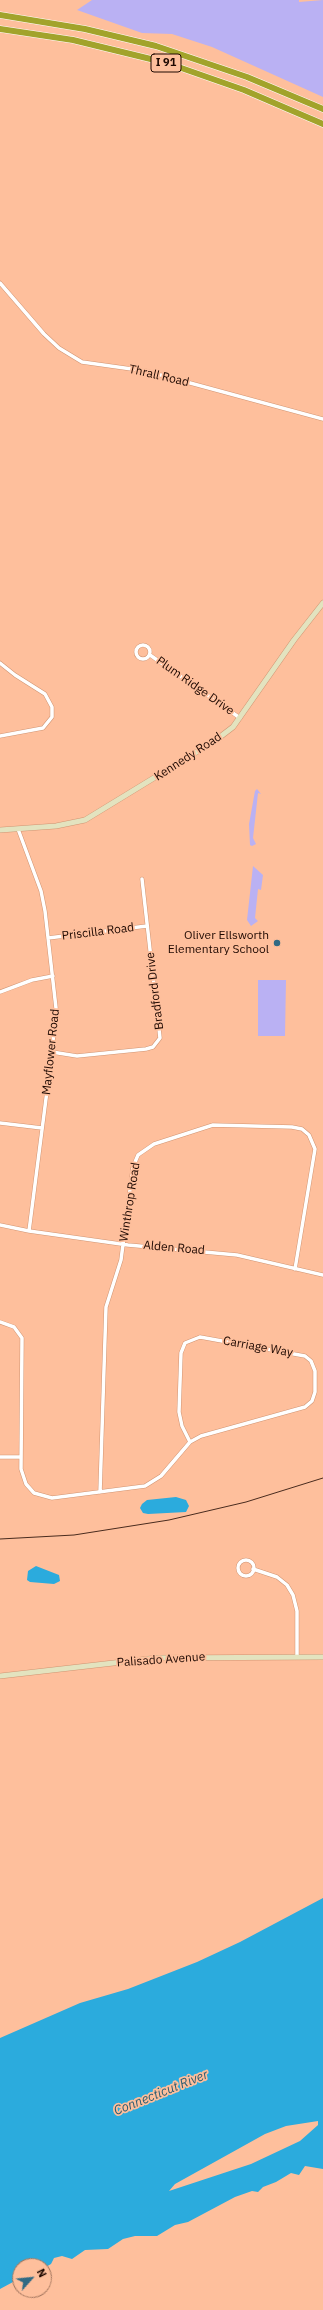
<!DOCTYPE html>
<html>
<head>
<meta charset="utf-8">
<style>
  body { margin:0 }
  #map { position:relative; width:323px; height:2310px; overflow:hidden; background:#febf9c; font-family:"IBM Plex Sans",sans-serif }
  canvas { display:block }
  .north { position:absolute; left:12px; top:2258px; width:40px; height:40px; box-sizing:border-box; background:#febf9c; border:1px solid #a4765e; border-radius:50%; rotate:63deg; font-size:11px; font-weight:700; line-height:16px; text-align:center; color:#1e0800 }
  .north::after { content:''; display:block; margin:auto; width:14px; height:18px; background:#316a84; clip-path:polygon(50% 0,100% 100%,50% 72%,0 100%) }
</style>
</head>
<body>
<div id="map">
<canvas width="323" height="2310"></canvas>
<div class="north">N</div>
</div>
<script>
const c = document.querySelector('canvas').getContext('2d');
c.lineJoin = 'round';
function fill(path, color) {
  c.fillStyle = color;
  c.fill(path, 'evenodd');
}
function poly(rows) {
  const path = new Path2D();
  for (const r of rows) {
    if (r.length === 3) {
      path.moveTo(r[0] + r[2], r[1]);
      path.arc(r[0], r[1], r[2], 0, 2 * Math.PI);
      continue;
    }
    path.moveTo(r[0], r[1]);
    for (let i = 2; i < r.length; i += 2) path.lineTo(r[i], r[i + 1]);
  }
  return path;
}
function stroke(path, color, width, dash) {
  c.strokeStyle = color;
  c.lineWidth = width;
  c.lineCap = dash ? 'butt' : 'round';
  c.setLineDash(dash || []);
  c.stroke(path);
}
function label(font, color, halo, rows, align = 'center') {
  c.font = font + ' "IBM Plex Sans",sans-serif';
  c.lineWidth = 3.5;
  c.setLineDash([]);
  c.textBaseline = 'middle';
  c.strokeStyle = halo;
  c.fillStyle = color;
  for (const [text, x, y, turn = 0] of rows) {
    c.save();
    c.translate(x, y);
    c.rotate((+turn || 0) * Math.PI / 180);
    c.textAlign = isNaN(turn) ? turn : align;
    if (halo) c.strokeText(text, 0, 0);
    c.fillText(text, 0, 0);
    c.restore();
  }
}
const green = poly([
  [92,0,299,0,299,2,323,0,323,97,212,47,172,34,142,33,77,10],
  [257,789,261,794,258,793,253,838,256,844,252,846,250,845,249,824,255,791],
  [253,866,263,875,261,890,258,889,255,918,258,921,251,926,247,920],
  [258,980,286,980,285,1036,258,1036]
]);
const water = poly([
  [176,1497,186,1500,189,1506,186,1512,148,1514,143,1513,140,1508,142,1504,147,1500],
  [36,1566,59,1575,60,1581,54,1584,30,1582,27,1580,28,1571],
  [323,1898,323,2169,305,2166,299,2175,291,2173,276,2182,263,2187,258,2192,252,2191,235,2197,188,2222,175,2225,157,2236,135,2236,123,2239,108,2249,85,2250,72,2259,62,2256,54,2258,51,2264,44,2268,44,2266,20,2266,20,2277,17,2277,13,2282,0,2289,0,2038,80,2003,128,1989,197,1962,240,1942],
  [318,2121,318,2125,300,2141,251,2164,169,2191,175,2184,265,2134,286,2126]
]);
const street = poly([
  [0,283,44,334,59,348,82,362,146,371,323,419],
  [143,652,7],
  [150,655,240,718],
  [0,663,15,675,45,694,52,707,52,717,43,728,0,736],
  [18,829,41,891,45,911,56,1008,52,1052,29,1231],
  [48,938,147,926],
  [0,992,32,980,53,976],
  [52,1052,77,1056,146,1049,153,1047,160,1038,142,879],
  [0,1123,42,1128],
  [0,1225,29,1231,128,1245,237,1255,323,1275],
  [0,1322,14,1327,22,1338,21,1469,26,1484,34,1493,52,1498,145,1486,161,1476,190,1442],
  [200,1337,305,1356,311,1361,315,1371,315,1392,312,1401,305,1407,201,1436,190,1442,182,1426,179,1412,181,1353,185,1343,200,1337],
  [0,1457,21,1457],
  [100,1492,106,1307,121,1260,133,1167,138,1155,154,1144,213,1125,292,1127,302,1129,309,1135,315,1149,295,1269],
  [246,1568,8],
  [253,1569,277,1577,287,1585,293,1595,297,1611,297,1656]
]);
const secondary = poly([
  [0,830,56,826,85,820,216,740,233,727,294,640,323,603],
  [0,1676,157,1658,323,1657]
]);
const highway = poly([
  [0,15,85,29,156,46,247,77,323,109],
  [0,29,73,40,167,63,244,90,323,124]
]);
const rail = poly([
  [0,1539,74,1535,169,1520,246,1502,323,1478]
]);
const markers = [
  [277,943,4,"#316a84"]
];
const shields = [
  [166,63,30]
];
const shieldNames = [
  ["I 91",166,63]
];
const streetNames = [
  ["Thrall Road",159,376,13],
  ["Plum Ridge Drive",195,686,35],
  ["Kennedy Road",188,757,-33],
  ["Priscilla Road",98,932,-7],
  ["Bradford Drive",155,991,-97],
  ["Mayflower Road",51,1052,-84],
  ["Winthrop Road",130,1202,-81],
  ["Alden Road",174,1248,5],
  ["Carriage Way",258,1347,10],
  ["Palisado Avenue",161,1660,-4]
];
const poiNames = [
  ["Oliver Ellsworth",269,936],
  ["Elementary School",269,950]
];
const waterNames = [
  ["Connecticut River",161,2093,-22]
];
fill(green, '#bab1f3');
fill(water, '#2babdd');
stroke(street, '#d09472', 4.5);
stroke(secondary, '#d09472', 6);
stroke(highway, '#fff', 7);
stroke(street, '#fff', 3.5);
stroke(secondary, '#e3e3bf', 5);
stroke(highway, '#a2a32b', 6);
stroke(rail, '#492b1e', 1);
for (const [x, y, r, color] of markers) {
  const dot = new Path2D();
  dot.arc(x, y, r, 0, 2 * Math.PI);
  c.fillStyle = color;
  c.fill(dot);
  stroke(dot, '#febf9c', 1.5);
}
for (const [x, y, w] of shields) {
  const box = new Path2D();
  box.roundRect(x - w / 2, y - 9, w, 18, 3);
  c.fillStyle = '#febf9c';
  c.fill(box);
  stroke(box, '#1e0800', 1);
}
label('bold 11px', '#1e0800', null, shieldNames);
label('12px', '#1e0800', '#febf9c', streetNames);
label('12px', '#1e0800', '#febf9c', poiNames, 'right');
label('italic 13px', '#2c5c72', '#febf9c', waterNames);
</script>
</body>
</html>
